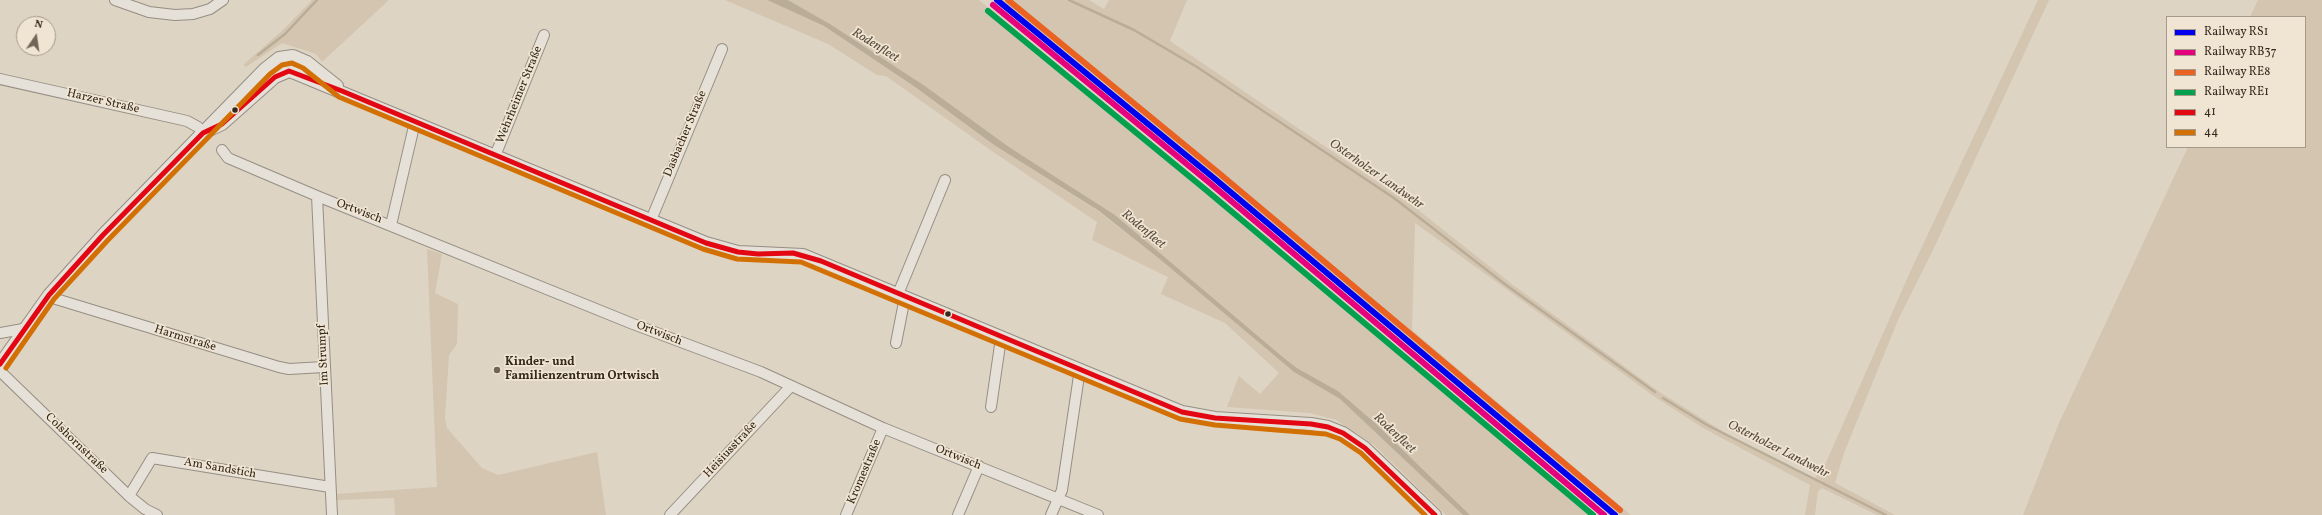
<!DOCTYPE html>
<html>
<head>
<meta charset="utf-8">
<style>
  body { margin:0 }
  #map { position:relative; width:2322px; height:515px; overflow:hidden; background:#ded4c4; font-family:Vollkorn,serif }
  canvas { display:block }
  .legend { position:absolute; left:2166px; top:16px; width:140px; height:132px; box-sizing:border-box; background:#f0e5d2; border:1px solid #a59a8a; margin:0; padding:5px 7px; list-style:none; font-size:12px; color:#35291e }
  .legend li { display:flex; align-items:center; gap:8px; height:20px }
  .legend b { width:20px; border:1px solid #a59a8a }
  .north { position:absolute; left:16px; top:16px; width:40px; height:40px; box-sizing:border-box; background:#f0e5d2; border:1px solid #a59a8a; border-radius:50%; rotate:13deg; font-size:11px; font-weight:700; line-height:16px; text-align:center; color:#35291e }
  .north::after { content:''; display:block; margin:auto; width:14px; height:18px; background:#706558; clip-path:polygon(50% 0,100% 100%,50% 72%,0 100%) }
</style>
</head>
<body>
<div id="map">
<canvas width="2322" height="515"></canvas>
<ul class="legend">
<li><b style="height:5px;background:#00e"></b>Railway RS1</li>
<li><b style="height:5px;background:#e5007d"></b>Railway RB37</li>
<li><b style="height:5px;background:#e96222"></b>Railway RE8</li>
<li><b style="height:5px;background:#03a04e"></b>Railway RE1</li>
<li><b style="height:5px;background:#e30613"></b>41</li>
<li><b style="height:5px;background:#d37004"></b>44</li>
</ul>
<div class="north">N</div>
</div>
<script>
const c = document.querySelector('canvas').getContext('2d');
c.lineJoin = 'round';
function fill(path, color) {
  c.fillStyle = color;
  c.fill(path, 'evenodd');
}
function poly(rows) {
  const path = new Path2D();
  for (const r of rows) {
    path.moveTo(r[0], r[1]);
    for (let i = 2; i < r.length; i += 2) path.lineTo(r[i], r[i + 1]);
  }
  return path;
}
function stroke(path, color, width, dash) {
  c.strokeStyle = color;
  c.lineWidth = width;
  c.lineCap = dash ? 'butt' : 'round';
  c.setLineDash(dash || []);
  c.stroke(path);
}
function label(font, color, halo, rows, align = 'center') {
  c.font = font + ' Vollkorn,serif';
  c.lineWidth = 3.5;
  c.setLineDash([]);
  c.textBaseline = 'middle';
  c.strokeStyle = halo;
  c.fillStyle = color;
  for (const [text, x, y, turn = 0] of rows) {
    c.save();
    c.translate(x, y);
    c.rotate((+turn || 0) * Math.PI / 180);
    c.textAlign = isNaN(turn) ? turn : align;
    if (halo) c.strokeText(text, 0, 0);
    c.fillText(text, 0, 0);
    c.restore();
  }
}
const green = poly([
  [312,0,389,0,322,62,316,54,282,43,246,67,243,65,284,29],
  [725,0,767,0,824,26,915,87,994,145,1098,211,1162,261,1294,372,1340,399,1463,515,1446,515,1374,445,1336,420,1310,413,1227,407,1239,376,1260,394,1279,373,1225,323,1161,294,1168,277,1092,240,1097,222,989,149,886,76,877,75,828,44],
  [788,0,979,0,1597,515,1470,515,1374,422,1338,391,1297,368,1284,358,1115,215,1009,147,925,86,830,24],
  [1000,0,1089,0,1104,9,1109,0,1187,0,1170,41,1417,209,1513,285,1658,391,1743,444,1814,479,1824,467,1911,270,2038,0,2049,0,1933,250,1898,320,1844,453,1835,483,1895,515,1877,515,1822,488,1818,491,1815,515,1805,515,1810,485,1703,428,1655,397,1415,223,1412,330,1631,515,1620,515,1096,76],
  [2258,0,2322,0,2322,515,2023,515,2059,423,2188,147,2305,147,2305,17,2250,17],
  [427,249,442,254,435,293,458,304,457,344,449,355,445,418,447,428,482,468,498,475,597,452,606,515,395,515,394,498,337,500,336,494,437,487]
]);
const water = poly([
  [767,0,788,0,830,24,925,86,1009,147,1115,215,1284,358,1297,368,1338,391,1374,422,1470,515,1463,515,1340,399,1294,372,1162,261,1099,211,994,145,915,87,824,26]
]);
const stream = poly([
  [1069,0,1134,30,1197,67,1394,198,1506,285,1655,392],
  [258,55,285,34,317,0],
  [1663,398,1707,425,1886,515]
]);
const minor = poly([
  [115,0,149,12,175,15,193,14,210,9,223,0],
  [0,79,187,121,198,127,203,133],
  [222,150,228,158,317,196,633,324,761,372,883,428,1098,515],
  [495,156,544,35],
  [317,196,332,515],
  [651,220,722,49],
  [391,225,415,122],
  [898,294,945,180],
  [49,295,56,299,279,367,289,369,324,367],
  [0,333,23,329],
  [896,343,905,297],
  [0,368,2,373,129,496,145,509,157,515],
  [991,407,1001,338],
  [129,496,152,458,330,487],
  [670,515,791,386],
  [846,515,883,428],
  [958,515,979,466],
  [1051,515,1062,490,1080,369]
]);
const tertiary = poly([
  [203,133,222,124,275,77,289,71,297,74,706,243,738,252,803,255,1182,412,1215,418,1311,424,1328,427,1343,433,1365,448,1435,515],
  [0,364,49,295,103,235,265,69,279,58,293,56,307,62,337,86]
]);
const bus1 = poly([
  [0,364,49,295,103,235,203,133,222,124,275,77,289,71,342,91,706,243,738,252,758,254,793,253,821,261,1182,412,1215,418,1311,424,1328,427,1343,433,1365,448,1435,515]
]);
const bus2 = poly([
  [6,368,54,299,108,240,270,74,282,65,292,63,303,68,339,97,703,249,737,259,801,262,1180,419,1215,425,1326,434,1340,439,1361,453,1425,515]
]);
const rail1 = poly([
  [997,0,1215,179,1615,515]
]);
const rail2 = poly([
  [993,5,1211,184,1604,515]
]);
const rail3 = poly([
  [1008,0,1220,174,1620,510]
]);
const rail4 = poly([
  [988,11,1206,190,1593,515]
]);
const markers = [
  [235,110,3.5,"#35291e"],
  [948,314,3.5,"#35291e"],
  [497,370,4,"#706558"]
];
const streetNames = [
  ["Wehrheimer Straße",520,95,-68],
  ["Harzer Straße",103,102,13],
  ["Dasbacher Straße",686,134,-67],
  ["Ortwisch",359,212,21],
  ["Ortwisch",659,334,21],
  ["Harmstraße",185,339,17],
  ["Im Strumpf",324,355,-93],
  ["Colshornstraße",76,444,44],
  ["Heisiusstraße",731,450,-47],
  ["Ortwisch",958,458,22],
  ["Am Sandstich",220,469,10],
  ["Kromestraße",865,472,-67]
];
const poiNames = [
  ["Kinder- und",505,363],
  ["Familienzentrum Ortwisch",505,377]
];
const waterNames = [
  ["Rodenfleet",875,46,32],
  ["Osterholzer Landwehr",1376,175,35],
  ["Rodenfleet",1143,230,40],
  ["Rodenfleet",1394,434,43],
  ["Osterholzer Landwehr",1778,450,27]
];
fill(green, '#d3c5b0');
fill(water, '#baad98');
stroke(stream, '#baad98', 2.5);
stroke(minor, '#958e83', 12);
stroke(tertiary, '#958e83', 14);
stroke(minor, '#e5e0d8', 10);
stroke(tertiary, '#e5e0d8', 12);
stroke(bus1, '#e30613', 5);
stroke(bus2, '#d37004', 5);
stroke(rail1, '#00e', 6);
stroke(rail2, '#e5007d', 6);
stroke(rail3, '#e96222', 6);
stroke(rail4, '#03a04e', 6);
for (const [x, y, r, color] of markers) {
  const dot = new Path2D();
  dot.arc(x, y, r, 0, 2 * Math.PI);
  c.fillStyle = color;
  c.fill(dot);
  stroke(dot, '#f0e5d2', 1.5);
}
label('12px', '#35291e', '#f0e5d2', streetNames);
label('bold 12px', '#35291e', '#f0e5d2', poiNames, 'left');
label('italic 13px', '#584c3d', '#f0e5d2', waterNames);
</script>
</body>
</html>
